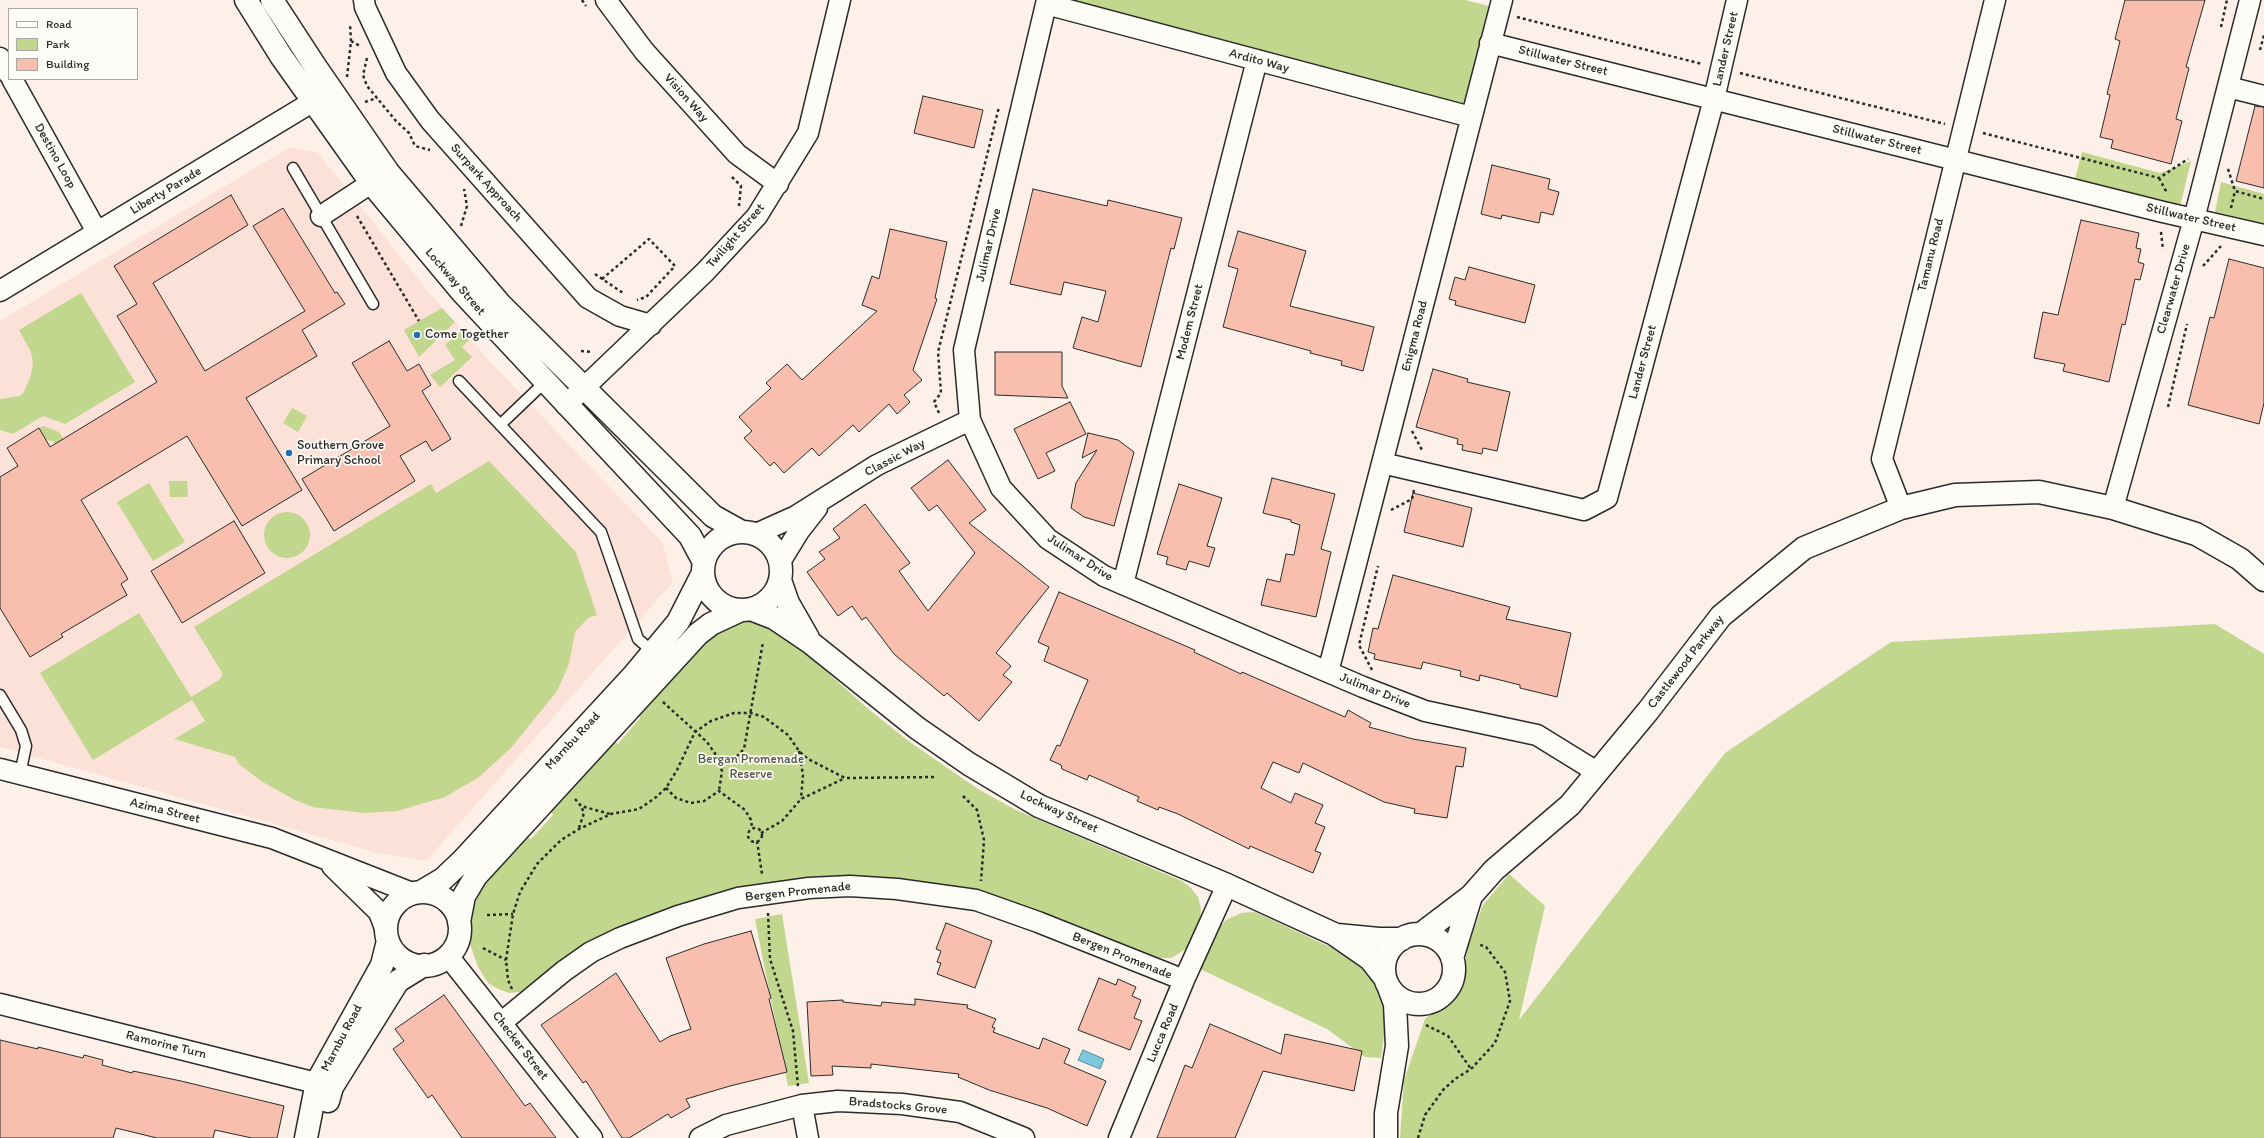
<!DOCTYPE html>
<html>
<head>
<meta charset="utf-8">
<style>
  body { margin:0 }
  #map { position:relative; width:2264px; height:1138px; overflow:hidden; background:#fcf0e8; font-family:Itim,sans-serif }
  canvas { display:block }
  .legend { position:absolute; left:8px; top:8px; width:130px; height:72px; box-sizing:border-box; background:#fdfcf7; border:1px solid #a9a8a5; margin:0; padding:5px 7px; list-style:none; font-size:12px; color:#2b2b2b }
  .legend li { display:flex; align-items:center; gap:8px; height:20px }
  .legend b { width:20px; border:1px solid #a9a8a5 }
</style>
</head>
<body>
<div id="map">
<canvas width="2264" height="1138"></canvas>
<ul class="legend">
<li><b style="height:5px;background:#fdfcf7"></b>Road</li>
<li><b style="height:11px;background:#c1d78d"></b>Park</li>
<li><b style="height:11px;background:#f8bfae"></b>Building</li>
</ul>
</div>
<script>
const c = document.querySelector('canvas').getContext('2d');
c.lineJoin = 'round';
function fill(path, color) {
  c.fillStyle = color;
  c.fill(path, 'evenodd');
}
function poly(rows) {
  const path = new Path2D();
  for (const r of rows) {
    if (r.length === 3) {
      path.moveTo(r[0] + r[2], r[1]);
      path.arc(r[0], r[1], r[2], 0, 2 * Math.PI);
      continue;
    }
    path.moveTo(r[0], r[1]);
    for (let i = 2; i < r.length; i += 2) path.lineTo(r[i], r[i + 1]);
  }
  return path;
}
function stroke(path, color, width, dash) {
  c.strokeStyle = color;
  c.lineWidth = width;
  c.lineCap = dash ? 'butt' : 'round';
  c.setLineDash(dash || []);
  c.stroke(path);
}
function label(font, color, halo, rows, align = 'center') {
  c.font = font + ' Itim,sans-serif';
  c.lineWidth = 3.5;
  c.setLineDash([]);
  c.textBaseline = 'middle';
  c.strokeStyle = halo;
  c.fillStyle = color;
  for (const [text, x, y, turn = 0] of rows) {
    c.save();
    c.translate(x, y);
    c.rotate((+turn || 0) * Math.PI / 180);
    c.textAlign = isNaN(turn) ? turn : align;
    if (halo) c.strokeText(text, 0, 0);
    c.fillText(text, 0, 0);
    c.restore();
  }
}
const built = poly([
  [290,147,318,153,430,294,493,365,662,542,673,582,426,861,378,853,0,747,0,321]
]);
const green = poly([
  [1053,0,1465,0,1489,6,1464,105],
  [2082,152,2160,173,2191,161,2180,207,2074,182],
  [2221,182,2264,194,2264,224,2215,212],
  [81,293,135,382,65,424,43,416,13,434,0,430,0,399,20,396,24,392,31,375,33,363,31,352,19,330],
  [442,308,455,322,419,357,404,330],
  [463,329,471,338,462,347,472,357,440,387,430,375,455,360,445,345],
  [292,408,307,416,298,432,283,423],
  [43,426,59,432,76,458,63,454,53,441,46,440,39,428],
  [489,461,576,552,597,615,588,618,575,632,569,664,557,691,511,748,479,777,445,797,397,811,364,813,313,807,295,800,261,781,239,764,235,757,174,739,205,721,192,700,93,760,40,673,139,613,191,697,219,680,223,674,194,627,431,484,436,493],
  [169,481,187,481,188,497,170,497],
  [149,483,185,542,153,561,117,502],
  [287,535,23],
  [744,618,754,620,787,636,866,707,907,740,978,789,1016,810,1182,881,1191,888,1198,897,1201,909,1200,919,1190,946,1172,958,1155,958,982,894,729,893,520,992,509,993,498,989,488,983,478,967,468,938,470,916,480,892,501,863,524,837,531,839,553,815,549,809,612,740,618,744,640,718,637,713,713,632],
  [2215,624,2264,654,2264,1138,1400,1138,1404,1080,1425,1019,1455,991,1465,969,1467,948,1483,905,1509,874,1545,906,1519,1020,1725,753,1891,642],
  [1255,912,1339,951,1362,965,1382,987,1386,1020,1381,1058,1365,1057,1327,1029,1200,969,1218,929,1226,920,1241,913],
  [782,914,809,1083,788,1086,755,919]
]);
const water = poly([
  [1083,1050,1104,1059,1100,1069,1078,1060,1083,1050]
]);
const building = poly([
  [2125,0,2205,0,2186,67,2189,68,2176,119,2182,121,2171,164,2111,148,2113,140,2100,137,2110,95,2107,94,2120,41,2115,39,2125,0],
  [923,96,983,110,974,148,914,133,923,96],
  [2255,106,2264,107,2264,188,2236,181,2255,106],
  [1492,165,1550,179,1548,189,1559,192,1553,215,1541,212,1539,223,1502,215,1501,219,1481,214,1492,165],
  [1033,189,1107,206,1108,200,1182,218,1174,249,1171,248,1141,367,1073,348,1082,317,1098,322,1106,291,1064,282,1061,295,1010,284,1033,189],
  [231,195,248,225,153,283,205,371,305,311,253,226,283,208,335,293,337,292,345,304,302,330,317,356,246,398,302,490,242,526,187,436,81,500,128,579,121,584,127,595,61,634,63,637,30,657,0,608,0,477,18,466,7,448,39,428,50,447,157,382,117,316,137,304,114,266,231,195],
  [2081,220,2139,233,2136,248,2141,249,2138,262,2144,264,2140,280,2135,279,2125,325,2122,324,2109,382,2063,371,2065,364,2034,358,2043,312,2058,315,2081,220],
  [890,229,947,242,935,298,937,299,913,370,922,380,904,395,910,402,897,414,889,404,859,432,853,425,819,456,812,448,784,473,774,462,770,466,744,438,752,431,739,417,771,388,766,383,787,364,802,380,877,311,862,305,872,276,879,279,890,229],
  [1238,231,1306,251,1290,306,1374,327,1363,371,1341,365,1342,361,1310,353,1311,351,1223,327,1238,269,1228,266,1238,231],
  [2229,259,2264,268,2264,403,2259,424,2188,405,2210,317,2214,318,2229,259],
  [1469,267,1535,285,1525,323,1455,305,1456,301,1449,299,1455,277,1465,280,1469,267],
  [389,341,407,371,419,364,431,385,422,391,451,439,432,451,426,441,400,456,415,481,334,531,302,479,390,426,352,363,389,341],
  [995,352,1062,352,1062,386,1068,398,995,395,995,352],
  [1433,369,1468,379,1467,382,1510,392,1497,451,1483,448,1482,454,1462,450,1463,445,1457,444,1458,439,1416,427,1433,369],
  [1070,402,1086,434,1046,453,1055,471,1038,479,1014,429,1070,402],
  [1088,433,1118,440,1134,452,1114,526,1084,517,1071,508,1076,483,1097,450,1082,458,1088,433],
  [948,460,986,510,969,523,1049,587,996,653,1011,666,1003,675,1012,682,979,721,947,693,944,696,894,654,866,617,862,620,852,606,838,616,807,572,825,559,819,552,840,538,833,529,865,504,910,563,899,571,928,611,975,553,937,505,929,511,911,488,948,460],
  [1272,478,1335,494,1321,549,1331,552,1316,617,1261,605,1267,579,1280,582,1286,554,1294,555,1300,525,1291,522,1291,520,1263,513,1272,478],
  [1179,484,1222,498,1207,546,1215,548,1209,567,1189,561,1186,570,1166,564,1168,557,1157,554,1179,484],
  [1413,493,1472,508,1463,547,1404,532,1413,493],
  [234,521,265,573,182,623,151,571,234,521],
  [1393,575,1510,607,1506,619,1571,633,1557,697,1520,688,1520,685,1480,675,1479,681,1460,676,1461,671,1423,662,1421,669,1374,659,1375,654,1368,652,1373,628,1378,629,1393,575],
  [1059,592,1195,650,1194,652,1241,674,1242,672,1345,717,1348,710,1371,723,1369,727,1413,739,1466,748,1463,767,1456,766,1447,818,1414,813,1415,809,1384,802,1303,763,1299,773,1273,762,1261,788,1291,803,1295,793,1323,805,1315,823,1325,827,1315,851,1321,853,1313,873,1250,846,1249,849,1178,814,1159,807,1158,810,1137,801,1139,797,1089,775,1087,780,1062,769,1061,765,1050,760,1057,745,1060,746,1088,680,1044,661,1049,647,1038,642,1059,592],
  [946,923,992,941,975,988,937,974,941,963,937,962,941,951,936,949,946,923],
  [751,931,771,998,769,999,787,1072,730,1086,686,1099,690,1107,671,1118,668,1114,629,1138,622,1138,586,1081,583,1083,541,1025,616,973,660,1042,670,1036,691,1029,666,958,704,944,751,931],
  [1099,978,1116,985,1118,979,1136,987,1132,996,1141,1000,1134,1018,1142,1021,1130,1050,1078,1030,1099,978],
  [444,995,525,1106,530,1103,556,1138,462,1138,432,1095,428,1098,393,1049,404,1041,395,1029,444,995],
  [915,999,968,1005,967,1008,996,1019,992,1027,995,1028,993,1032,1039,1049,1043,1038,1070,1049,1064,1063,1106,1081,1087,1126,1047,1108,989,1090,958,1077,959,1074,871,1064,871,1068,832,1066,833,1075,811,1076,807,1002,843,1000,843,1002,881,1006,882,1002,915,1005,915,999],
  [1210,1024,1281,1054,1285,1034,1362,1051,1354,1091,1263,1071,1235,1138,1157,1138,1185,1065,1192,1068,1210,1024],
  [0,1040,38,1049,38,1047,83,1058,84,1055,103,1060,102,1065,132,1073,133,1071,181,1081,284,1106,277,1138,252,1138,215,1130,213,1138,157,1138,116,1128,113,1138,0,1138,0,1040]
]);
const path = poly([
  [582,0,586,6],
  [1517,17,1702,64],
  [2221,27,2227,0],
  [351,41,360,46],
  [2260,50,2264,35],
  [367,58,363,75,367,86,396,121,409,133,415,146,430,150],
  [1740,73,1945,124],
  [347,77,351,41,350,24],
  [365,102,377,98],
  [1983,133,2159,178,2188,159],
  [2228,169,2235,191,2264,199],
  [732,177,741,186,739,206],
  [2159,178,2167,193],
  [2231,208,2235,191],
  [357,216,419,321],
  [461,226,467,206,464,189],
  [2161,232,2163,250],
  [2203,266,2221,246],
  [595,274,623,293],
  [602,279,649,239,675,266,646,297,637,300],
  [581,351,593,352],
  [2168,407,2187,324],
  [939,413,934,402,941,393,938,352,999,107],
  [1412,431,1423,452],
  [1391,510,1412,499,1414,490],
  [1372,670,1359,645,1378,566],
  [663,702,707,742,716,755,722,771,719,791],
  [799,751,803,775,801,799],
  [721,765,734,759,744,749,763,642],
  [666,788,676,798,691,803,704,801,719,791,745,810,751,820,752,828],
  [963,796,977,810,984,840,981,881],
  [575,799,581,806,610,814],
  [579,828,584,813,581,806],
  [755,835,7],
  [761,833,782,821,801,799,845,778],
  [757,841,762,874],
  [768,913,770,959,793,1031,798,1087],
  [487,915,513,914],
  [483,948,506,960],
  [512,989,508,980,506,960,513,914,520,892,537,864,561,840,579,829,611,814,639,809,655,798,666,788,677,770,695,732,711,721,734,713,751,713,764,717,788,735,799,751,808,759,845,778,935,777],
  [1426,1025,1448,1036,1471,1069],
  [1418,1138,1425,1115,1443,1090,1455,1079,1471,1069,1495,1043,1510,1001,1505,972,1486,947,1478,944]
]);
const lane = poly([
  [293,168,373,304],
  [459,381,601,532,638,639,653,652],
  [500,425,545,382],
  [0,695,21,730,26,746,20,774]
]);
const street = poly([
  [364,0,365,7,396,73,430,120,588,298,620,316,651,325],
  [606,0,644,51,737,154,778,184],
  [1047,0,964,350,970,420,1001,488,1048,539,1104,576,1363,687,1425,711,1537,735,1597,772],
  [1046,4,1471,117],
  [1490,43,2163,212,2264,235],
  [0,58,9,74],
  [12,79,97,232],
  [2228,87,2264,96],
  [321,216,385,174],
  [0,291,327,93],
  [566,405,705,272,757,216,808,133,840,0],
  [1382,463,1584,510,1607,498,1714,99,1737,0],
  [1901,508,1882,459,1995,0],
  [2113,508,2194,219,2250,0],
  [756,534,796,516,877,465,970,420],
  [780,562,799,531,817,508],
  [1123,584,1257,60],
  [1328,672,1502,0],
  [0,769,272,838,412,893],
  [332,866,379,912,386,931],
  [448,956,592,1138],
  [0,1004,332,1087],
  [502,1022,564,971,591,952,620,938,678,916,738,898,809,888,850,886,897,889,976,900,1038,922,1184,980],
  [802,1105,808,1138],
  [700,1138,726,1125,802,1105,838,1101,902,1104,960,1112,1024,1138],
  [1119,1138,1184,980,1227,885]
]);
const secondary = poly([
  [246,0,281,56,372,184,462,292,690,536,704,562],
  [272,0,315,66,388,172,500,304,713,516,740,531],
  [742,571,39],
  [780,580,788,603,808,638],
  [751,609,774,618,811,643,917,728,969,764,1039,806,1227,885,1334,934,1370,959,1385,978],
  [421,892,443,879,463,860,633,676,678,622,703,573],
  [423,929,37],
  [459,922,464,896,476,876,698,634,711,624,741,610],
  [1421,934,1471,896,1494,870,1570,805,1648,711,1721,616,1804,548,1901,508,1955,495,2039,492,2113,508,2196,534,2240,559,2264,580],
  [1419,969,35],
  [1337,935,1379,939,1402,939],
  [1452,958,1471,896],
  [328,1101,332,1087,398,981,424,965],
  [306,1138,317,1082,382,965,388,941],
  [1386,1138,1386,1113,1397,1046,1395,1004,1388,985]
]);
const markers = [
  [417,335,4,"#1f6fb2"],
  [289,453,4,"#1f6fb2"]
];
const streetNames = [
  ["Lander Street",1726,49,-77],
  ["Ardito Way",1259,61,15],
  ["Stillwater Street",1563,61,14],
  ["Vision Way",686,98,48],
  ["Stillwater Street",1877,140,14],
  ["Destino Loop",55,156,61],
  ["Surpark Approach",486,183,48],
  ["Liberty Parade",166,191,-31],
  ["Stillwater Street",2191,218,13],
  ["Twilight Street",736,236,-49],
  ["Julimar Drive",989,245,-77],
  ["Tamanu Road",1931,255,-76],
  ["Lockway Street",455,282,49],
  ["Clearwater Drive",2174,289,-74],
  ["Modem Street",1190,322,-76],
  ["Enigma Road",1415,336,-76],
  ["Lander Street",1643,362,-75],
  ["Classic Way",895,458,-28],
  ["Julimar Drive",1080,558,33],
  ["Castlewood Parkway",1686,662,-52],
  ["Julimar Drive",1375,691,22],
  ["Marnbu Road",573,741,-47],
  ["Azima Street",165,811,14],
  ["Lockway Street",1059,812,25],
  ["Bergen Promenade",798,892,-6],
  ["Bergen Promenade",1122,956,22],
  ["Lucca Road",1163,1033,-67],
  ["Marnbu Road",342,1038,-62],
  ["Ramorine Turn",166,1045,14],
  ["Checker Street",520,1046,52],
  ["Bradstocks Grove",898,1106,5]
];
const poiNames = [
  ["Come Together",425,335],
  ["Southern Grove",297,446],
  ["Primary School",297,461]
];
const parkNames = [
  ["Bergan Promenade",751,760],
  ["Reserve",751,775]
];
fill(built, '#fbe1d7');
fill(green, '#c1d78d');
fill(water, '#7dc8dd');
stroke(water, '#5c8996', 1);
fill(building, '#f8bfae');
stroke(building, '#2b2b2b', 1);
stroke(lane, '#2b2b2b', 13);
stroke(street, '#2b2b2b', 23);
stroke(secondary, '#2b2b2b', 25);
stroke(path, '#2b2b2b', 2.5, [3, 3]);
stroke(lane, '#fdfcf7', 10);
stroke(street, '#fdfcf7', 20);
stroke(secondary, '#fdfcf7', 22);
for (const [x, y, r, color] of markers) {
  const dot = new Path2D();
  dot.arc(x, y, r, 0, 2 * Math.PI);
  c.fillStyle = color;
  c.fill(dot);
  stroke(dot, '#fdfcf7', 1.5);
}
label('13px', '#2b2b2b', '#fdfcf7', streetNames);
label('13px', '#2b2b2b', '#fdfcf7', poiNames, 'left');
label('13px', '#505644', '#fdfcf7', parkNames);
</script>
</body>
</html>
